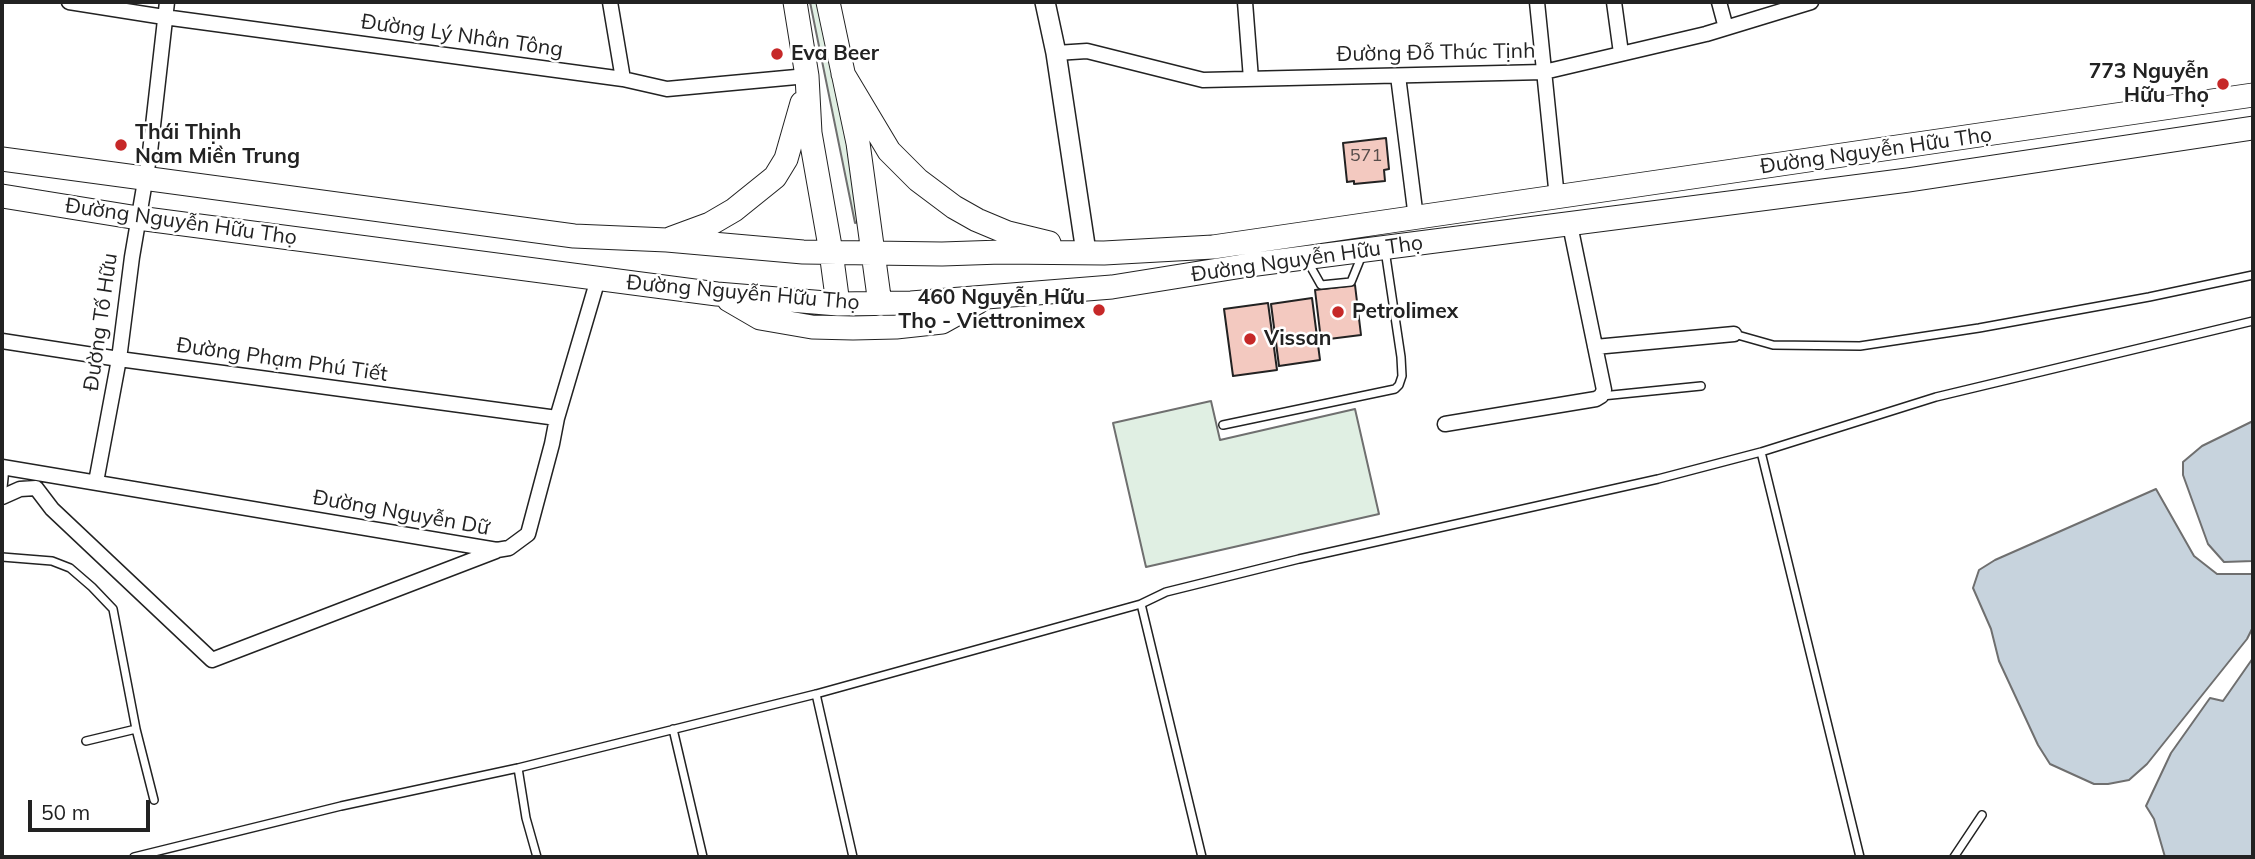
<!DOCTYPE html>
<html>
<head>
<meta charset="utf-8">
<style>
  body { margin:0 }
  #map { position:relative; width:2255px; height:859px; overflow:hidden; background:#fff; font-family:Mulish,sans-serif }
  canvas { display:block }
  .frame { position:absolute; inset:0; border:4px solid #222; pointer-events:none }
  .scale { position:absolute; left:28px; top:800px; width:122px; height:32px; box-sizing:border-box; border:4px solid #222; border-top:0; padding-left:9px; font-size:21px; line-height:24px; white-space:nowrap; color:#222; -webkit-text-stroke:5px #fff; paint-order:stroke }
</style>
</head>
<body>
<div id="map">
<canvas width="2255" height="859"></canvas>
<div class="frame"></div>
<div class="scale">50 m</div>
</div>
<script>
const c = document.querySelector('canvas').getContext('2d');
c.lineJoin = 'round';
function fill(path, color) {
  c.fillStyle = color;
  c.fill(path, 'evenodd');
}
function poly(rows) {
  const path = new Path2D();
  for (const r of rows) {
    path.moveTo(r[0], r[1]);
    for (let i = 2; i < r.length; i += 2) path.lineTo(r[i], r[i + 1]);
  }
  return path;
}
function stroke(path, color, width, dash) {
  c.strokeStyle = color;
  c.lineWidth = width;
  c.lineCap = dash ? 'butt' : 'round';
  c.setLineDash(dash || []);
  c.stroke(path);
}
function label(font, color, halo, rows, align = 'center') {
  c.font = font + ' Mulish,sans-serif';
  c.lineWidth = 5;
  c.setLineDash([]);
  c.textBaseline = 'middle';
  c.strokeStyle = halo;
  c.fillStyle = color;
  for (const [text, x, y, turn = 0] of rows) {
    c.save();
    c.translate(x, y);
    c.rotate((+turn || 0) * Math.PI / 180);
    c.textAlign = isNaN(turn) ? turn : align;
    if (halo) c.strokeText(text, 0, 0);
    c.fillText(text, 0, 0);
    c.restore();
  }
}
const green = poly([
  [810,2,817,2,846,138,860,221,855,223,810,2],
  [1211,401,1220,440,1355,409,1379,514,1146,567,1113,423,1211,401]
]);
const water = poly([
  [2253,421,2253,561,2224,562,2208,544,2183,475,2183,462,2202,446,2253,421],
  [2156,489,2194,556,2217,574,2253,574,2253,627,2247,639,2147,764,2129,780,2108,784,2094,784,2050,764,2038,745,1999,661,1991,629,1973,588,1979,570,1995,560,2156,489],
  [2253,658,2253,857,2165,857,2154,819,2146,806,2171,753,2210,698,2223,701,2253,658]
]);
const building = poly([
  [1386,138,1389,169,1384,170,1385,181,1354,184,1354,181,1347,182,1343,143,1386,138],
  [1355,285,1361,335,1321,340,1315,290,1355,285],
  [1312,298,1320,360,1279,366,1271,304,1312,298],
  [1268,303,1277,370,1233,376,1224,309,1268,303]
]);
const service = poly([
  [1308,262,1321,285,1351,282,1362,255],
  [1734,334,1773,345,1860,346,1979,328,2149,297,2253,275],
  [1602,396,1701,386],
  [1223,425,1395,389,1399,385,1402,376,1401,357,1385,250],
  [1761,452,1860,857],
  [2,498,5,468],
  [2,557,52,561,70,568,92,587,113,609,136,729,86,741],
  [1141,604,1202,857],
  [816,694,853,857],
  [136,729,154,800],
  [673,729,703,857],
  [518,768,526,818,537,857],
  [134,857,341,806,518,768,816,694,1141,604,1166,592,1299,559,1658,479,1761,452,1936,397,2253,321],
  [1954,857,1982,815]
]);
const minor = poly([
  [69,2,164,17,623,79,667,89,807,76],
  [610,2,623,79],
  [1245,2,1251,79],
  [1537,2,1557,198],
  [1614,2,1621,53],
  [1719,2,1726,28],
  [1056,53,1087,51,1203,80,1544,72,1706,34,1811,2],
  [1398,76,1416,218],
  [2,341,119,359,557,418],
  [1595,347,1734,334],
  [1445,424,1596,399,1601,396,1604,390,1570,225],
  [2,467,479,547,497,550,509,548,528,534,552,444,557,418,598,279],
  [96,482,119,359,132,257,150,152,167,2],
  [2,497,20,489,36,488,52,509,212,660,496,551]
]);
const tertiary = poly([
  [1045,2,1056,53,1086,252]
]);
const primary = poly([
  [795,2,807,76,810,133,831,252,838,304],
  [828,2,858,143,880,304],
  [843,74,889,151,918,180,954,207,977,220,1008,233,1049,243],
  [2,159,574,236,667,240,803,252,942,254,1001,252,1104,253,1213,247,2253,95],
  [2,196,138,218,717,294,838,304,911,303,1112,287,1249,265,1908,180,2253,128],
  [672,238,710,224,734,210,775,177,786,159,802,103],
  [729,300,760,318,812,327,853,328,896,327,942,322,978,302]
]);
const markers = [
  [777,54,7,"#c62828"],
  [2223,84,7,"#c62828"],
  [121,145,7,"#c62828"],
  [1099,310,7,"#c62828"],
  [1338,312,7,"#c62828"],
  [1250,339,7,"#c62828"]
];
const numberNames = [
  ["571",1366,156]
];
const streetNames = [
  ["Đường Lý Nhân Tông",462,36,8],
  ["Đường Đỗ Thúc Tịnh",1436,53,-1],
  ["Đường Nguyễn Hữu Thọ",1876,151,-8],
  ["Đường Nguyễn Hữu Thọ",181,222,8],
  ["Đường Nguyễn Hữu Thọ",1307,259,-8],
  ["Đường Nguyễn Hữu Thọ",743,293,5],
  ["Đường Tố Hữu",101,322,-82],
  ["Đường Phạm Phú Tiết",282,360,8],
  ["Đường Nguyễn Dữ",401,513,10]
];
const poiNames = [
  ["Eva Beer",791,54],
  ["773 Nguyễn",2209,72,"right"],
  ["Hữu Thọ",2209,96,"right"],
  ["Thái Thịnh",135,133],
  ["Nam Miền Trung",135,157],
  ["460 Nguyễn Hữu",1085,298,"right"],
  ["Thọ - Viettronimex",1085,322,"right"],
  ["Petrolimex",1352,312],
  ["Vissan",1264,339]
];
fill(green, '#e0efe3');
stroke(green, '#6f6f6f', 2);
fill(water, '#c7d3dd');
stroke(water, '#6f6f6f', 2);
fill(building, '#f3c9c0');
stroke(building, '#222', 2);
stroke(service, '#222', 10);
stroke(minor, '#222', 17);
stroke(tertiary, '#222', 22);
stroke(primary, '#222', 25);
stroke(service, '#fff', 7);
stroke(minor, '#fff', 14);
stroke(tertiary, '#fff', 19);
stroke(primary, '#fff', 23);
for (const [x, y, r, color] of markers) {
  const dot = new Path2D();
  dot.arc(x, y, r, 0, 2 * Math.PI);
  c.fillStyle = color;
  c.fill(dot);
  stroke(dot, '#fff', 2.5);
}
label('18px', '#564c4a', null, numberNames);
label('21px', '#222', '#fff', streetNames);
label('bold 21px', '#222', '#fff', poiNames, 'left');
</script>
</body>
</html>
